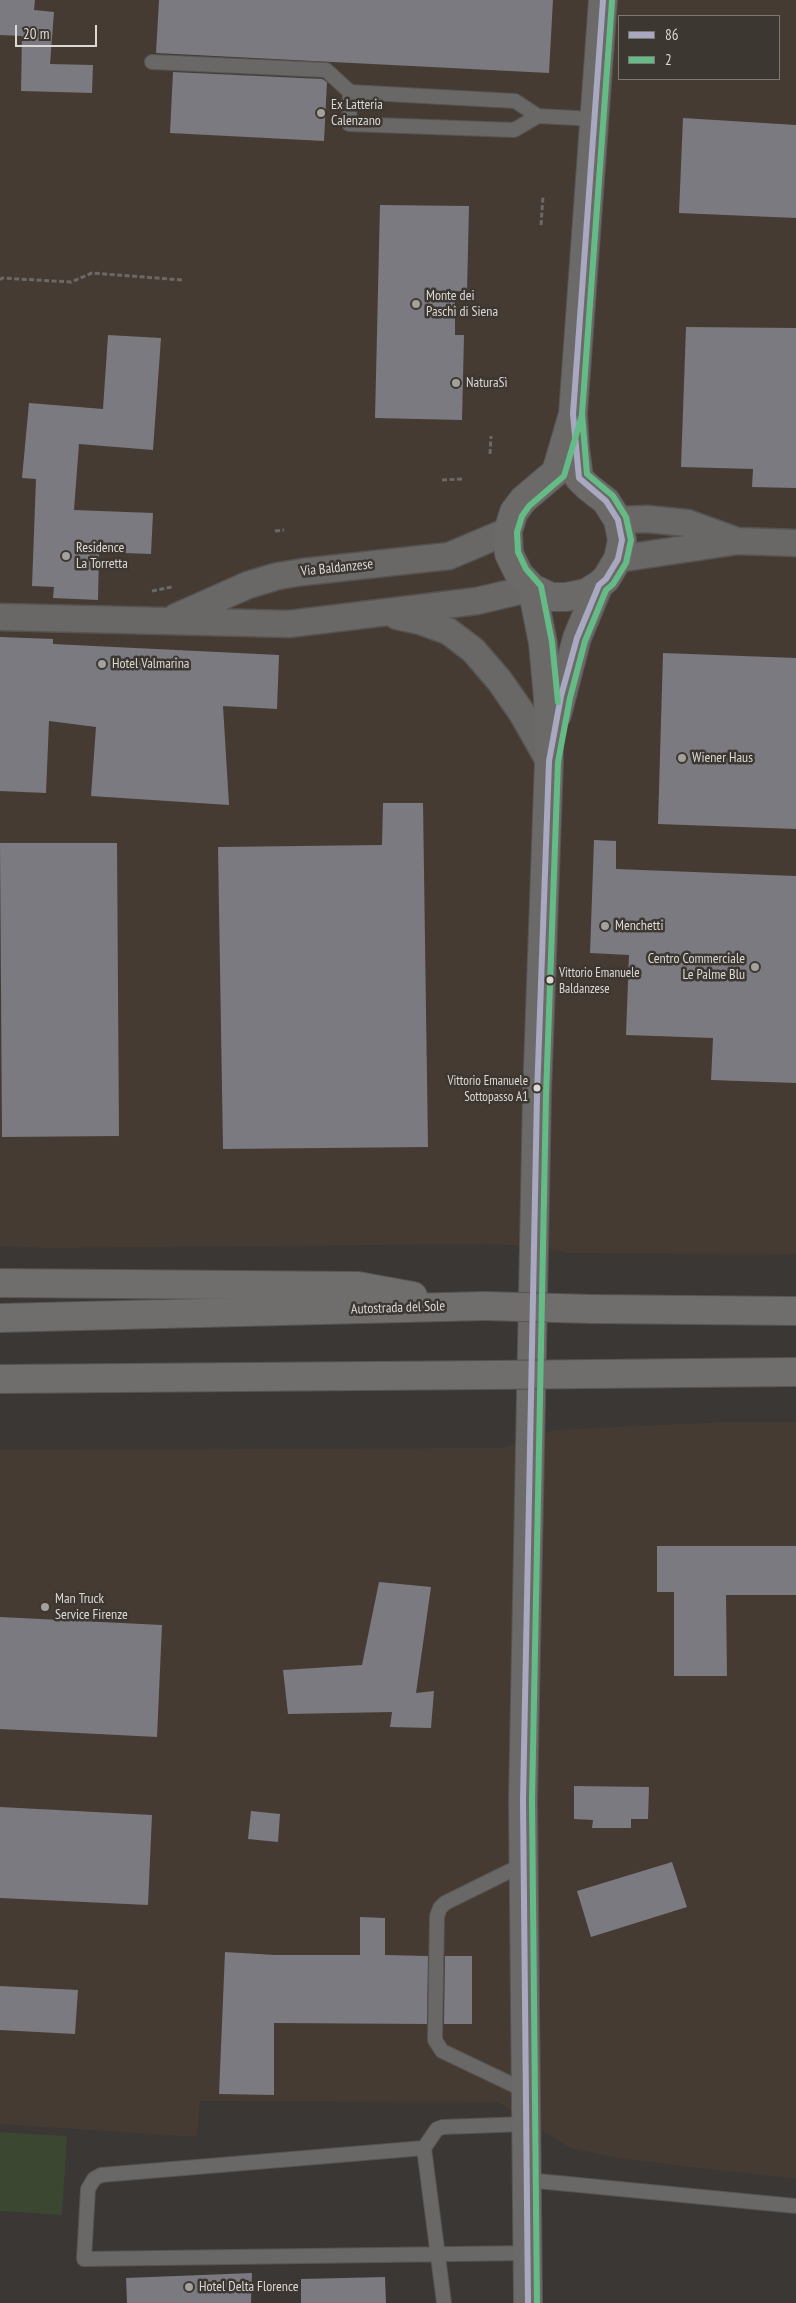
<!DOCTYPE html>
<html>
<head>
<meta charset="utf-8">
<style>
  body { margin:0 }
  #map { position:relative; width:796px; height:2303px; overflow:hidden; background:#3a3735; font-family:"PT Sans Narrow",sans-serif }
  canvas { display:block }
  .legend { position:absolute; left:618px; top:15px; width:162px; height:65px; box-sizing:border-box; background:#3d3732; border:1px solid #7d7773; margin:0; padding:6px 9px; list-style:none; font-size:15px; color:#dcd8d5 }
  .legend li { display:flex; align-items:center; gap:10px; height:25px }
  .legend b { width:25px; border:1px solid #7d7773 }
  .scale { position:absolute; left:15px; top:25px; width:82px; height:22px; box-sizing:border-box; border:2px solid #dcd8d5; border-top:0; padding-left:6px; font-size:15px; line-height:18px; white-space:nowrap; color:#dcd8d5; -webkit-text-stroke:4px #3d3732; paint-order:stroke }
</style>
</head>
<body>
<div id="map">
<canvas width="796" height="2303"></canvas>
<ul class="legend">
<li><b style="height:6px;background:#a8a8c0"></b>86</li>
<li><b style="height:6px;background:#65bb85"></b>2</li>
</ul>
<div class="scale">20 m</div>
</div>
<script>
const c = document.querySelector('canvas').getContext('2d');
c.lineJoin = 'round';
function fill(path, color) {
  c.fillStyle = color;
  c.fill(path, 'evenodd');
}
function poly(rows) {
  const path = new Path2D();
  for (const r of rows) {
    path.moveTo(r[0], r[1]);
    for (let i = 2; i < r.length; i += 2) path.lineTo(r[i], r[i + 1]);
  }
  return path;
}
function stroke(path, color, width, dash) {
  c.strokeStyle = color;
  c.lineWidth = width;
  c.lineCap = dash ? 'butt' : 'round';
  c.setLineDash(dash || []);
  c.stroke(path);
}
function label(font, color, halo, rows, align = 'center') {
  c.font = font + ' "PT Sans Narrow",sans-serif';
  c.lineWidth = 5;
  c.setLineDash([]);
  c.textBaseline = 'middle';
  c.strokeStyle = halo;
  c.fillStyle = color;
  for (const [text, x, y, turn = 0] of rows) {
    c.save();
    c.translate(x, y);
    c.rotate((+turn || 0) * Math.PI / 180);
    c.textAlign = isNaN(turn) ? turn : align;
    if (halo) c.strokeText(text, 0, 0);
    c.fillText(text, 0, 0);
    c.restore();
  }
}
const built = poly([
  [0,0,796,0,796,1254,569,1253,534,1246,486,1244,47,1248,0,1246],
  [620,16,780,16,780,79,620,79],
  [723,1422,796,1422,796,2179,623,2159,570,2148,498,2102,200,2101,197,2137,0,2124,0,1450,503,1448,555,1430]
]);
const green = poly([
  [0,2132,67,2136,62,2215,0,2211]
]);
const building = poly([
  [0,0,35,0,34,10,54,12,50,64,93,65,92,93,21,91,22,36,0,35],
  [159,0,553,0,549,73,156,53],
  [173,72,322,79,327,82,324,141,170,133],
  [683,118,796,125,796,218,679,213],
  [380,205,469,206,467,292,455,291,455,335,464,335,462,420,375,418],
  [686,327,796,328,796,488,752,487,753,469,681,467],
  [108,335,161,338,153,450,79,444,74,510,153,513,151,554,99,552,98,600,53,598,54,587,32,586,36,479,22,478,29,403,103,409],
  [0,637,53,639,53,644,279,655,277,709,223,706,229,805,91,796,96,727,49,721,46,793,0,791],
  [663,653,796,658,796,829,658,824],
  [383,803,423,803,428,1147,223,1149,218,847,382,845],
  [594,840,616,841,616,869,796,876,796,1083,711,1080,713,1038,626,1035,629,955,590,953],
  [0,843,117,843,119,1136,2,1137],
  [657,1546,796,1546,796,1595,726,1595,727,1676,674,1676,674,1592,657,1592],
  [379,1582,431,1587,416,1693,434,1691,431,1728,390,1727,392,1712,288,1714,283,1670,362,1665],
  [0,1617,162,1625,157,1737,0,1729],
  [574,1786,649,1787,648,1819,631,1819,631,1828,592,1828,593,1820,574,1819],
  [0,1807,152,1815,148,1905,0,1898],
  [251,1811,280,1814,278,1842,248,1839],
  [672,1862,687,1907,591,1937,577,1891],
  [360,1917,385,1918,385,1955,428,1956,427,2024,274,2023,274,2095,219,2094,225,1952,275,1955,360,1955],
  [445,1956,472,1956,472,2024,444,2024],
  [0,1986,78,1990,75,2034,0,2030],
  [252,2273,251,2303,127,2303,126,2278],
  [385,2277,386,2303,301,2303,301,2279]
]);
const path = poly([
  [541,225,543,196],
  [0,280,2,278,71,282,92,273,182,280],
  [490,454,491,436],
  [442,480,462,479],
  [275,531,284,530],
  [152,591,172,587]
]);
const lane = poly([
  [152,62,326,70,350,92,515,101,538,116,594,119],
  [350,92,349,124,514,130,538,116],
  [524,1864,445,1903,440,1908,437,1916,435,2040,442,2051,526,2091],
  [424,2148,101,2175,94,2179,88,2189,84,2259,528,2253],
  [527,2180,796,2206],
  [444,2303,424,2148,437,2129,443,2127,526,2124]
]);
const street = poly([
  [618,520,647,519,687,523,734,540],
  [618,559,738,541,796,543],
  [397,616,420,621,448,631,473,650,499,680,522,713,549,761],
  [0,617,289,624,477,601,532,588],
  [176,617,248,585,278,576,303,572,449,556,508,531]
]);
const secondary = poly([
  [573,414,556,472,523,500,514,512,508,531,509,554,519,574,532,588,551,597,566,597,586,593,599,585,606,579,618,559,622,540,618,520,606,501,588,487,579,478,575,447,573,414,603,0],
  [557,715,577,638,599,585],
  [528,2303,523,1800,537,1095,549,761,548,698,543,643,532,588]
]);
const highway = poly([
  [0,1283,358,1286,413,1296],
  [591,1309,796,1311],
  [0,1318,485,1306],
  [593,1374,796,1372],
  [0,1379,489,1375]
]);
const highwayBridge = poly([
  [485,1306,591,1309],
  [489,1375,593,1374]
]);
const bus1 = poly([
  [528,2303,523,1800,537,1095,549,761,561,696,577,638,599,585,606,579,618,559,622,540,618,520,606,501,579,478,573,414,603,0]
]);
const bus2 = poly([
  [558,702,552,642,541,586,526,569,518,552,517,532,522,516,529,506,564,476,582,415],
  [537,2303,532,1800,546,1095,558,762,570,698,585,641,606,590,613,584,626,563,631,540,626,517,613,496,587,474,582,414,612,1]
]);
const markers = [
  [321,113,5,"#a3a09d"],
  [416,304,5,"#a3a09d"],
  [456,383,5,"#a3a09d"],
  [66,556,5,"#a3a09d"],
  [102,664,5,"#a3a09d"],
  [682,758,5,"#a3a09d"],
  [605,926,5,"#a3a09d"],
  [755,967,5,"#a3a09d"],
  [550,980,4.5,"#dcd8d5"],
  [537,1088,4.5,"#dcd8d5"],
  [45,1607,5,"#a3a09d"],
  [189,2287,5,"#a3a09d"]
];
const busNames = [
  ["Vittorio Emanuele",559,973],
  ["Baldanzese",559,989],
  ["Vittorio Emanuele",528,1081,"right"],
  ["Sottopasso A1",528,1097,"right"]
];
const poiNames = [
  ["Ex Latteria",331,105],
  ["Calenzano",331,121],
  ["Monte dei",426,296],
  ["Paschi di Siena",426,312],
  ["NaturaSì",466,383],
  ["Residence",76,548],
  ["La Torretta",76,564],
  ["Hotel Valmarina",112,664],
  ["Wiener Haus",692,758],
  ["Menchetti",615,926],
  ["Centro Commerciale",745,959,"right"],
  ["Le Palme Blu",745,975,"right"],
  ["Man Truck",55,1599],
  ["Service Firenze",55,1615],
  ["Hotel Delta Florence",199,2287]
];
const streetNames = [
  ["Via Baldanzese",337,568,-6],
  ["Autostrada del Sole",398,1308,-2]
];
fill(built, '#453b33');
fill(green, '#3b4731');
fill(building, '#7b7a80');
stroke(lane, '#565453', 16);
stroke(street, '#565453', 29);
stroke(secondary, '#565453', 30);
stroke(highway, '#565453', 30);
stroke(path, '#6a6968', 3, [5, 2.5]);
stroke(lane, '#696866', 14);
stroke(street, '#696866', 26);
stroke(secondary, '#6c6a69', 28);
stroke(highway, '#706e6c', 28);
stroke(highwayBridge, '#565453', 30, []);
stroke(highwayBridge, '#706e6c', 28);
stroke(bus1, '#a8a8c0', 6);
stroke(bus2, '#65bb85', 6);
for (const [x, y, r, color] of markers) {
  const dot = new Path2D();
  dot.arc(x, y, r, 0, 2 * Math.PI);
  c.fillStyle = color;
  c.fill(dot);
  stroke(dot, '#3d3732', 2);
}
label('13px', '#dcd8d5', '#3d3732', busNames, 'left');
label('14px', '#dcd8d5', '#3d3732', poiNames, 'left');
label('14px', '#dcd8d5', '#3d3732', streetNames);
</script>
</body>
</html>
